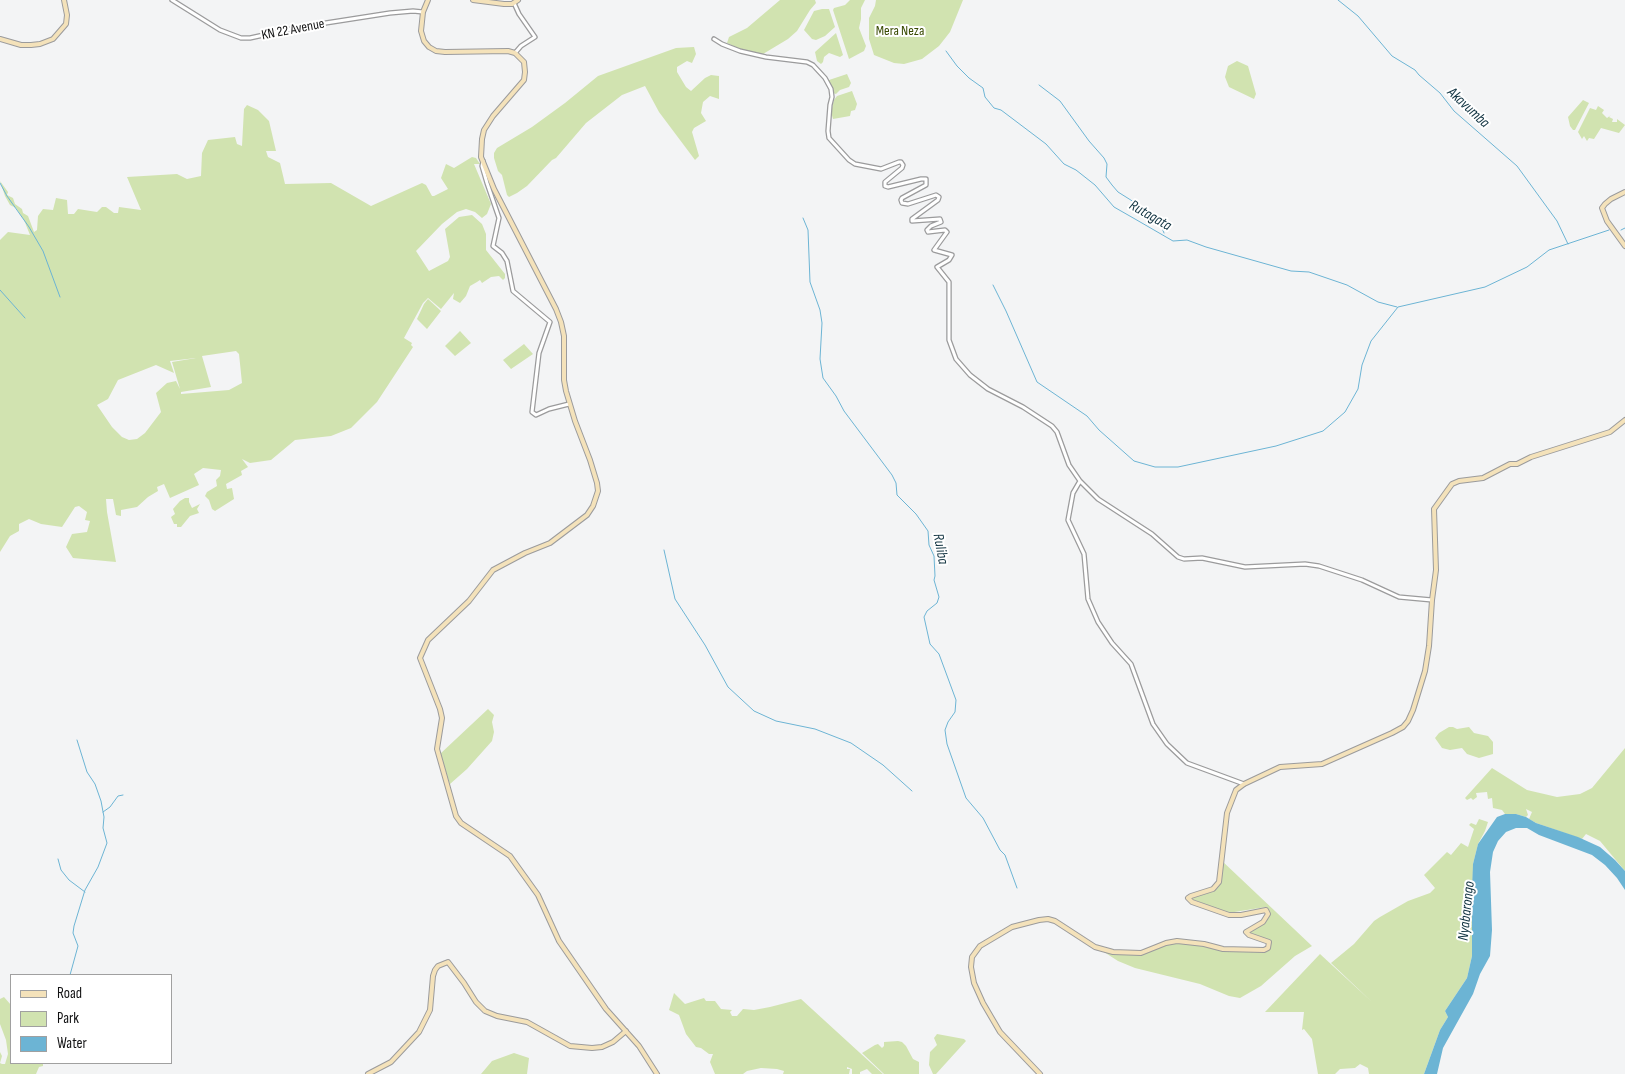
<!DOCTYPE html>
<html>
<head>
<meta charset="utf-8">
<style>
  body { margin:0 }
  #map { position:relative; width:1625px; height:1074px; overflow:hidden; background:#f3f4f5; font-family:"Sofia Sans Condensed",sans-serif }
  canvas { display:block }
  .legend { position:absolute; left:10px; top:974px; width:162px; height:90px; box-sizing:border-box; background:#fff; border:1px solid #a0a0a0; margin:0; padding:6px 9px; list-style:none; font-size:15px; color:#111112 }
  .legend li { display:flex; align-items:center; gap:10px; height:25px }
  .legend b { width:25px; border:1px solid #a0a0a0 }
</style>
</head>
<body>
<div id="map">
<canvas width="1625" height="1074"></canvas>
<ul class="legend">
<li><b style="height:6px;background:#f4e2ba"></b>Road</li>
<li><b style="height:14px;background:#d1e3b0"></b>Park</li>
<li><b style="height:14px;background:#6cb4d4"></b>Water</li>
</ul>
</div>
<script>
const c = document.querySelector('canvas').getContext('2d');
c.lineJoin = 'round';
function fill(path, color) {
  c.fillStyle = color;
  c.fill(path, 'evenodd');
}
function poly(rows) {
  const path = new Path2D();
  for (const r of rows) {
    path.moveTo(r[0], r[1]);
    for (let i = 2; i < r.length; i += 2) path.lineTo(r[i], r[i + 1]);
  }
  return path;
}
function stroke(path, color, width, dash) {
  c.strokeStyle = color;
  c.lineWidth = width;
  c.lineCap = dash ? 'butt' : 'round';
  c.setLineDash(dash || []);
  c.stroke(path);
}
function label(font, color, halo, rows, align = 'center') {
  c.font = font + ' "Sofia Sans Condensed",sans-serif';
  c.lineWidth = 4;
  c.setLineDash([]);
  c.textBaseline = 'middle';
  c.strokeStyle = halo;
  c.fillStyle = color;
  for (const [text, x, y, turn = 0] of rows) {
    c.save();
    c.translate(x, y);
    c.rotate((+turn || 0) * Math.PI / 180);
    c.textAlign = isNaN(turn) ? turn : align;
    if (halo) c.strokeText(text, 0, 0);
    c.fillText(text, 0, 0);
    c.restore();
  }
}
const green = poly([
  [780,0,815,0,816,3,810,10,797,31,788,39,763,54,740,49,727,43,729,37,747,28],
  [850,0,865,0,861,8,861,19,859,28,866,46,864,51,849,59,833,10,834,8,845,5],
  [876,0,963,0,950,32,939,46,922,59,904,64,894,63,874,55,869,39,869,18,875,6],
  [822,9,829,9,835,27,825,36,816,40,812,39,804,30,814,11],
  [836,33,843,55,840,57,829,53,824,57,823,62,821,64,817,61,815,52],
  [694,47,696,54,692,63,687,61,677,67,677,72,686,87,691,91,705,78,711,75,719,76,719,99,710,96,703,102,701,113,706,121,694,128,692,132,699,156,695,160,659,112,645,86,622,95,586,123,556,158,552,160,527,186,517,193,509,197,507,195,502,175,498,171,494,158,494,153,497,148,532,127,565,103,598,76,676,48],
  [1237,61,1248,66,1256,94,1254,99,1229,87,1225,77,1228,66],
  [847,74,851,83,849,87,840,90,836,94,833,93,828,83,829,80],
  [852,91,857,104,855,110,851,111,850,116,833,119,831,112,834,100,837,96],
  [1583,100,1589,103,1575,130,1573,130,1570,126,1568,117],
  [247,105,258,110,269,121,276,151,266,151,268,157,280,163,285,184,331,183,371,206,422,183,426,185,432,196,434,196,448,189,441,178,446,164,454,168,472,157,476,158,480,164,474,164,491,204,487,214,482,218,475,212,466,209,457,212,442,224,416,251,429,271,448,261,450,257,445,229,459,217,472,215,482,224,486,234,486,250,505,274,505,278,503,280,499,276,491,277,482,283,480,280,477,282,470,286,466,296,460,303,453,299,454,293,441,309,428,298,423,303,404,338,412,343,411,345,413,347,377,402,351,428,331,436,295,440,271,460,250,463,242,459,248,467,241,471,242,475,226,484,227,489,232,488,234,499,215,511,212,509,209,500,205,496,207,492,217,486,216,480,220,476,221,470,203,468,194,474,199,485,170,498,164,484,157,487,158,491,148,497,137,507,121,510,121,516,116,515,113,499,106,499,107,512,116,562,73,558,66,547,72,534,87,532,90,521,85,520,87,512,79,506,75,507,62,527,41,524,29,519,19,524,19,531,10,536,0,552,0,240,8,232,30,235,24,220,16,208,10,205,5,196,0,181,8,192,7,195,13,198,15,204,22,209,23,213,28,216,34,232,37,230,38,216,43,209,53,210,56,198,67,200,68,214,74,214,78,209,97,212,102,207,106,207,114,213,118,213,119,207,141,210,127,177,177,174,187,179,201,176,202,153,208,140,235,137,237,144,242,146,244,109],
  [236,351,239,354,242,383,229,390,181,394,181,392,211,387,202,356],
  [196,358,172,362,180,389,176,381,167,383,156,393,161,412,145,433,137,439,129,440,122,437,112,427,97,405,108,399,118,380,156,365,174,373,170,361],
  [1598,106,1604,110,1602,113,1607,118,1611,115,1609,117,1613,119,1612,122,1617,122,1617,119,1625,125,1619,133,1601,128,1594,139,1589,138,1587,141,1584,136,1582,139,1578,132,1590,108,1596,110],
  [428,299,441,311,427,329,417,319,424,304],
  [460,331,471,343,455,356,445,346],
  [524,344,533,354,511,369,503,360],
  [185,498,189,498,189,502,192,508,200,504,197,509,199,513,190,516,181,527,177,527,177,524,174,524,171,517,175,514,173,509,180,501],
  [488,709,494,715,492,722,494,732,492,741,467,769,450,784,440,754],
  [1449,727,1453,727,1457,729,1469,727,1474,733,1488,736,1493,742,1493,754,1479,758,1467,754,1462,748,1450,750,1442,748,1435,738,1439,733],
  [1625,748,1625,871,1600,841,1586,834,1582,839,1536,823,1529,819,1532,812,1526,809,1528,815,1526,817,1516,814,1505,814,1502,810,1493,808,1492,798,1488,799,1487,792,1476,793,1477,797,1473,800,1471,798,1467,800,1465,798,1492,768,1527,790,1557,797,1580,794,1592,788],
  [1479,819,1488,822,1485,831,1478,844,1473,864,1472,956,1467,978,1445,1011,1448,1017,1440,1030,1424,1074,1369,1074,1368,1068,1360,1064,1355,1068,1340,1069,1335,1074,1318,1074,1312,1039,1304,1029,1302,1030,1304,1012,1265,1012,1320,954,1372,1002,1331,963,1354,944,1374,921,1380,917,1408,901,1430,893,1435,888,1424,875,1447,852,1451,855,1461,843,1468,847,1474,829,1469,825,1471,823,1476,825],
  [1221,860,1312,946,1295,956,1261,986,1240,998,1229,996,1200,984,1135,968,1118,961,1104,952,1139,955,1176,942,1202,944,1219,950,1268,950,1271,946,1271,942,1249,932,1263,924,1268,917,1269,912,1266,907,1228,913,1189,898,1217,887,1219,885],
  [674,993,685,1004,704,998,706,1001,715,1001,721,1009,732,1010,730,1012,732,1016,737,1016,743,1009,754,1010,770,1007,801,999,883,1074,872,1074,867,1069,860,1072,860,1074,852,1074,852,1069,847,1067,847,1069,850,1069,849,1074,783,1074,784,1071,777,1069,761,1068,747,1071,743,1074,715,1074,710,1062,713,1054,709,1054,701,1048,696,1047,686,1034,679,1015,669,1010],
  [4,997,11,1005,11,1063,43,1063,43,1066,39,1067,36,1074,0,1074,0,1052,2,1056,0,1063,2,1064,5,1064,8,1054,6,1040,0,1024,0,999],
  [937,1034,964,1039,966,1041,936,1074,933,1074,929,1065,930,1052,937,1045,934,1038],
  [898,1041,902,1042,906,1046,913,1059,919,1062,919,1074,884,1074,862,1053,875,1045,878,1044,882,1048,884,1046,884,1042],
  [514,1053,529,1058,527,1074,481,1074,492,1061]
]);
const water = poly([
  [1505,814,1516,814,1526,817,1536,823,1578,837,1600,847,1615,860,1625,871,1625,890,1617,878,1605,865,1592,855,1539,835,1527,828,1516,828,1506,832,1498,841,1493,852,1490,872,1492,930,1490,956,1480,974,1473,994,1443,1048,1437,1074,1424,1074,1440,1030,1448,1017,1445,1011,1467,978,1472,956,1472,889,1473,864,1478,844,1497,817]
]);
const stream = poly([
  [1338,0,1358,16,1392,56,1415,70,1419,75,1440,93,1454,111,1517,166,1557,221,1568,244],
  [946,51,957,66,969,78,983,88,985,97,994,108,1001,110,1046,144,1064,164,1076,170,1095,185,1114,207,1135,219,1173,241,1187,240,1206,247,1291,271,1309,272,1347,285,1378,302,1397,307],
  [1039,85,1060,101,1089,141,1104,158,1107,164,1106,177,1112,185,1118,192,1153,214,1160,223,1164,233],
  [0,183,7,196,29,227,43,251,60,297],
  [803,218,808,230,810,282,820,310,822,323,820,359,823,378,836,396,844,411,892,475,896,483,897,495,916,514,928,531,929,545,934,556,935,576,934,580,939,597,937,603,927,611,924,617,930,644,939,654,956,700,955,712,948,722,945,730,947,744,966,798,983,818,1000,850,1005,855,1017,888],
  [1621,230,1625,228],
  [993,285,1006,311,1037,382,1087,416,1099,430,1134,461,1155,467,1178,467,1276,446,1323,431,1345,412,1358,389,1362,365,1371,341,1398,307,1485,287,1527,267,1549,250,1609,230],
  [0,290,25,318],
  [664,550,675,599,705,645,728,687,754,711,776,721,815,729,851,743,883,765,912,791],
  [103,812,110,807,118,796,123,795],
  [58,859,61,870,69,880,85,892],
  [70,975,78,946,73,933,74,926,85,890,98,867,107,843,103,828,104,817,101,801,95,784,87,772,77,740]
]);
const tertiary = poly([
  [172,0,220,30,241,38,250,38,300,27,390,13,413,11,423,12],
  [514,3,519,14,535,37,521,46,515,53],
  [714,39,722,44,740,51,766,57,807,62,813,65,825,78,831,89,832,97,830,105,828,131,829,138,849,160,855,164,881,169,899,162,901,162,903,165,902,168,885,182,885,186,888,187,921,179,926,179,926,185,902,198,901,200,902,203,908,204,936,195,939,197,938,200,912,219,912,221,940,219,941,222,931,226,927,230,928,232,945,230,947,232,934,250,952,255,949,260,937,267,949,282,949,340,956,359,970,375,988,389,1023,407,1052,426,1057,432,1069,465,1080,481,1098,499,1152,534,1178,557,1184,559,1202,558,1245,567,1305,564,1319,566,1362,580,1399,597,1432,600],
  [483,161,482,166,487,183,499,218,493,246,502,253,507,261,513,291,550,322,539,353,532,412,536,415,549,409,569,404],
  [1080,481,1073,493,1068,520,1084,554,1088,599,1098,622,1112,643,1131,664,1153,724,1167,744,1187,763,1244,784]
]);
const secondary = poly([
  [428,0,423,12,421,31,424,41,429,47,436,51,445,52,508,51,515,53,524,62,525,72,524,80,493,116,484,130,482,139,481,157,494,189,556,309,561,322,564,336,564,380,566,391,575,421,590,460,597,483,598,491,593,506,587,515,550,543,525,553,493,570,469,601,428,640,420,658,440,709,442,718,437,749,456,816,461,823,510,856,538,895,559,941,606,1009,639,1046,657,1074],
  [473,0,504,4,512,4,518,0],
  [0,39,21,45,31,45,40,44,53,39,66,24,67,15,64,0],
  [1625,192,1611,199,1605,204,1602,208,1607,221,1625,246],
  [368,1074,391,1062,419,1032,430,1010,433,976,435,970,438,966,448,962,464,983,476,1002,485,1011,497,1016,527,1022,570,1046,592,1048,602,1047,613,1042,626,1031],
  [1040,1074,1000,1032,983,1003,974,983,971,967,972,957,980,946,1012,927,1039,920,1048,919,1055,921,1095,947,1113,952,1141,953,1166,943,1177,941,1204,944,1223,949,1264,950,1268,948,1269,942,1249,935,1246,932,1263,922,1268,914,1266,910,1241,915,1229,915,1192,902,1188,898,1191,896,1213,889,1219,882,1227,813,1236,790,1244,784,1280,767,1322,764,1392,733,1403,727,1408,721,1413,710,1425,671,1429,646,1432,600,1436,570,1434,509,1452,484,1459,481,1483,478,1510,464,1517,464,1531,457,1610,432,1625,420]
]);
const streetNames = [
  ["KN 22 Avenue",293,30,-11]
];
const parkNames = [
  ["Mera Neza",900,31]
];
const waterNames = [
  ["Akavumba",1468,108,43],
  ["Rutagata",1150,216,30],
  ["Ruliba",940,549,79],
  ["Nyabarongo",1467,911,-84]
];
fill(green, '#d1e3b0');
fill(water, '#6cb4d4');
stroke(stream, '#6cb4d4', 1);
stroke(tertiary, '#9b9b9c', 5.5);
stroke(secondary, '#9b9b9c', 6);
stroke(tertiary, '#fff', 3);
stroke(secondary, '#f4e2ba', 4);
label('14px', '#111112', '#fff', streetNames);
label('14px', '#394a02', '#fff', parkNames);
label('italic 15px', '#113341', '#fff', waterNames);
</script>
</body>
</html>
